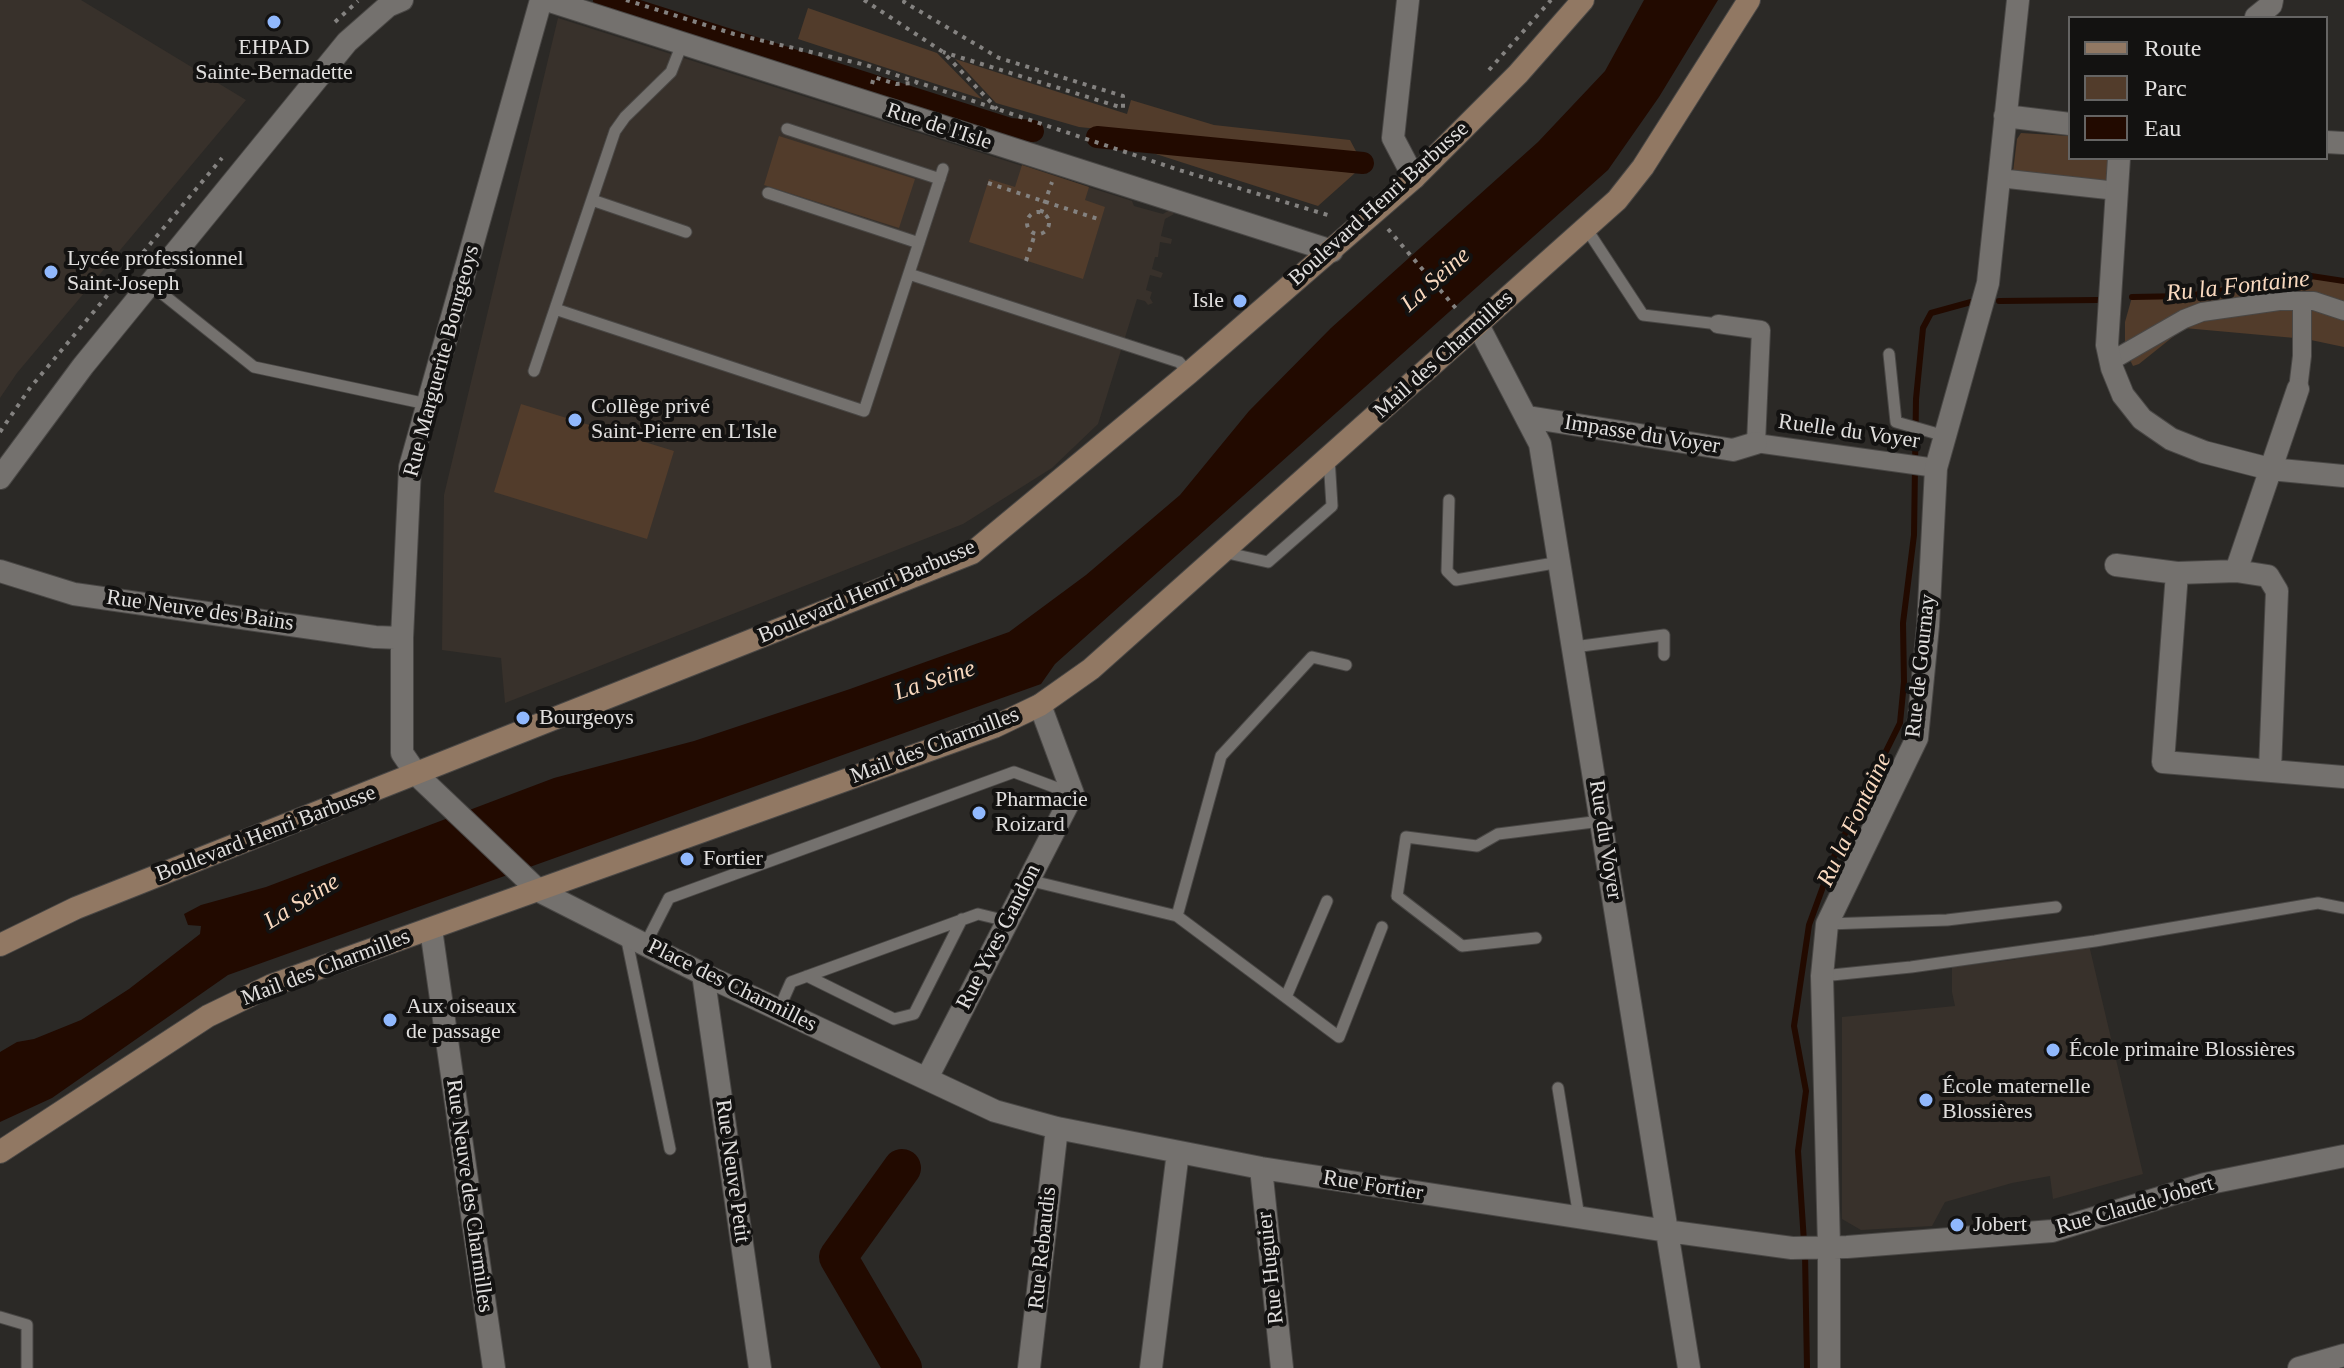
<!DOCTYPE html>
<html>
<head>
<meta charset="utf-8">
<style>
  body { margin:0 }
  #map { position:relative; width:2344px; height:1368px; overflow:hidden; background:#2b2926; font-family:Georgia,serif }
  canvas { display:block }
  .legend { position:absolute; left:2068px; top:16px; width:260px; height:144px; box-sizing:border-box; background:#131211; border:2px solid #656463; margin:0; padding:10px 14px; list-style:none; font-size:24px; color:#e1dfde }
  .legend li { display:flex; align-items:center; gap:16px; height:40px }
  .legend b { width:40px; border:2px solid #656463 }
</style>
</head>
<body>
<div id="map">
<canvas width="2344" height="1368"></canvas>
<ul class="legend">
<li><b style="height:10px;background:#917863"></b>Route</li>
<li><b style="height:22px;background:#523c2b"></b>Parc</li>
<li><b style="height:22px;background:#220a00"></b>Eau</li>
</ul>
</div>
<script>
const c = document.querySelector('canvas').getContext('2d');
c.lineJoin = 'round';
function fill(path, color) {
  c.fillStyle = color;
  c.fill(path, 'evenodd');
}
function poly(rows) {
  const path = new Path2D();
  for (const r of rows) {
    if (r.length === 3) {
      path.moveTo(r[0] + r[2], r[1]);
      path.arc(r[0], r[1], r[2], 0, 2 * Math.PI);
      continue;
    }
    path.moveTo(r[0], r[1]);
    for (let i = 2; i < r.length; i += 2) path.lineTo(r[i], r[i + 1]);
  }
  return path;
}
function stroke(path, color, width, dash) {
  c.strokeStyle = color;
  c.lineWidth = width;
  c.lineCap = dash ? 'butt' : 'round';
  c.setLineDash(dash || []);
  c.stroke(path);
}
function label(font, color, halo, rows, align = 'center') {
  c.font = font + ' Georgia,serif';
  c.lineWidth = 8;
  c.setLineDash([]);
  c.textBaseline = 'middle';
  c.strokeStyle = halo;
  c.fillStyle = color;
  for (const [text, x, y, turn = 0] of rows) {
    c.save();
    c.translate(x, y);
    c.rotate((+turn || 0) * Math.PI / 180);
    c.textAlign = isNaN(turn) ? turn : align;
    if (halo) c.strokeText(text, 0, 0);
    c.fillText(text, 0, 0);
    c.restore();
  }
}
const built = poly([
  [0,0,81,0,246,100,17,373,0,398],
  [558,18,1132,201,1134,206,1163,214,1171,209,1174,214,1165,219,1161,236,1172,239,1171,244,1160,242,1158,257,1155,257,1152,269,1163,273,1161,278,1150,275,1146,290,1152,292,1150,298,1153,303,1148,305,1145,301,1137,299,1098,424,1052,468,963,524,505,703,501,658,442,650,444,495],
  [2089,945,2143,1174,2053,1199,2050,1176,2012,1183,1945,1202,1932,1226,1861,1230,1842,1219,1842,1017,1955,1006,1952,992,1952,967,2012,960]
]);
const green = poly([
  [808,8,937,53,982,99,798,39],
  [955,59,1127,114,1131,100,1214,125,1350,140,1358,155,1079,127,996,103],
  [2021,133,2070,136,2070,158,2109,158,2108,182,2013,172,2017,139],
  [779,136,915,179,899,228,764,185],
  [1134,147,1355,173,1318,206],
  [1022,165,1089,187,1085,200,1105,207,1083,279,969,242,989,179,1015,187],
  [2311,274,2344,280,2344,347,2306,339,2184,328,2139,364,2133,366,2125,350,2125,322,2132,297,2175,296,2211,288],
  [521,404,674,451,647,539,494,492]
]);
const water = poly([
  [1644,0,1718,0,1659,97,1608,170,1055,664,1041,684,228,975,52,1098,0,1122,0,1052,17,1042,34,1039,81,1020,129,989,200,934,201,926,188,925,184,914,201,905,266,887,554,778,694,741,850,689,1009,632,1086,575,1180,495,1249,411,1331,328,1538,142,1605,71]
]);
const stream = poly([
  [2132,297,2187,296,2311,276,2344,281],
  [1999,301,2098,300],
  [1804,1242,1798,1151,1806,1091,1794,1026,1809,925,1835,854,1900,723,1904,682,1903,623,1914,535,1916,399,1923,328,1931,313,1971,302],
  [1805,1253,1807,1368]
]);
const canal = poly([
  [604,0,1010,129,1033,131],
  [1097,137,1363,163]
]);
const river = poly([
  [902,1168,838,1257,903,1368]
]);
const path = poly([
  [626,0,734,34,866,65,1179,170,1331,216],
  [864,0,943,52,997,109],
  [905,0,904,2,999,58,1123,96,1123,108,943,52],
  [335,22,358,1],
  [1489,70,1551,0],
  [872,84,874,77,896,84,917,83],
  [988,183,1101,220],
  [1038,223,11],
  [1041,213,1052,182],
  [1388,229,1459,312],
  [1026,261,1035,234],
  [0,432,30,388,222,158]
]);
const service = poly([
  [787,129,940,179],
  [768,193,919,243],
  [592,200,686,232],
  [1586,228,1643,315,1718,324],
  [909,274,1179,362,1189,373],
  [150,284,254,367,427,404],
  [555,309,864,411,943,169],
  [1889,354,1896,422,1945,436],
  [534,371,615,131,625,117,671,72,682,44],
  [1449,500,1447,571,1456,580,1560,562],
  [1223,552,1268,562,1332,506,1329,458],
  [1574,647,1664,635,1664,655],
  [1028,880,1177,916,1339,1037,1382,927],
  [1177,916,1221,756,1312,657,1346,665],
  [1827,924,1947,920,2056,907],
  [626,936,670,1149],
  [1536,938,1462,946,1397,896,1406,837,1477,846,1498,834,1601,821],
  [645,945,669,898,1014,772,1073,794],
  [807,976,894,1019,914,1014,962,919],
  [1822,976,1911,967,2095,941,2318,903,2344,908],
  [1286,997,1327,901],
  [779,1009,791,982,978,914,1007,921],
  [1558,1088,1579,1217],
  [0,1317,27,1325,27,1368]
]);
const pedestrian = poly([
  [1999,178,2117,191],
  [1718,324,1761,330,1756,443,1936,468],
  [2111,361,2184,319,2202,312,2279,301,2314,301,2344,311],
  [2298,389,2302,356,2302,301]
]);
const minor = poly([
  [541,0,410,467,402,638,402,753,417,775,539,891,703,974,995,1111,1057,1128,1261,1168,1667,1231,1792,1248,1847,1247,2052,1231,2205,1184,2344,1156],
  [547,0,1332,251],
  [1408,0,1393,138,1414,178],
  [2256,17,2271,5,2272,0],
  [2005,116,2070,124],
  [2326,142,2344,143],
  [2119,158,2107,345,2112,368,2123,395,2142,419,2171,439,2204,452,2270,469,2344,476],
  [1478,325,1540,444,1689,1368],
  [1528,417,1733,450,1756,443],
  [0,478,83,366,347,42,388,6,402,0],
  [2116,565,2177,573,2236,571,2268,576,2277,591,2270,770],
  [0,571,74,594,375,637,402,638],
  [2236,571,2298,389],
  [2177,573,2163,762,2344,777],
  [431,929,494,1368],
  [703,974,760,1368],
  [927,1078,1073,794,1040,705],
  [1261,1168,1282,1368],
  [1029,1368,1057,1128],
  [1151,1368,1178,1152],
  [1829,1368,1829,1246,1822,976,1827,924,1917,738,1928,626,1936,468,1988,283,2018,0],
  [2299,1368,2344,1355]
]);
const secondary = poly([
  [0,945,76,908,972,553,1189,373,1414,178,1518,74,1583,0],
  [0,1152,208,1016,272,985,994,727,1040,705,1091,669,1617,200,1643,167,1749,0]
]);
const markers = [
  [274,22,8,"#90b8fd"],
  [51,272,8,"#90b8fd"],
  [1240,301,8,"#90b8fd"],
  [575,420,8,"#90b8fd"],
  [523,718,8,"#90b8fd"],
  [979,813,8,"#90b8fd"],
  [687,859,8,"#90b8fd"],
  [390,1020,8,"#90b8fd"],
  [2053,1050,8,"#90b8fd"],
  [1926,1100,8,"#90b8fd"],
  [1957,1225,8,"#90b8fd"]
];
const poiNames = [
  ["EHPAD",274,48,"center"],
  ["Sainte-Bernadette",274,73,"center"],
  ["Lycée professionnel",67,259],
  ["Saint-Joseph",67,284],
  ["Isle",1224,301,"right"],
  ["Collège privé",591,407],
  ["Saint-Pierre en L'Isle",591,432],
  ["Bourgeoys",539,718],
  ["Pharmacie",995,800],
  ["Roizard",995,825],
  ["Fortier",703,859],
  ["Aux oiseaux",406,1007],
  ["de passage",406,1032],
  ["École primaire Blossières",2069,1050],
  ["École maternelle",1942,1087],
  ["Blossières",1942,1112],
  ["Jobert",1973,1225]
];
const streetNames = [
  ["Rue de l'Isle",939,127,18],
  ["Boulevard Henri Barbusse",1379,204,-42],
  ["Mail des Charmilles",1444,355,-42],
  ["Rue Marguerite Bourgeoys",442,361,-75],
  ["Ruelle du Voyer",1849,432,8],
  ["Impasse du Voyer",1642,435,9],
  ["Boulevard Henri Barbusse",867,592,-23],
  ["Rue Neuve des Bains",200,611,8],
  ["Rue de Gournay",1921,666,-84],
  ["Mail des Charmilles",935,746,-21],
  ["Boulevard Henri Barbusse",266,834,-21],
  ["Rue du Voyer",1605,840,81],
  ["Rue Yves Gandon",999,937,-63],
  ["Mail des Charmilles",326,968,-21],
  ["Place des Charmilles",732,986,26],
  ["Rue Neuve Petit",732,1171,82],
  ["Rue Fortier",1373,1186,9],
  ["Rue Neuve des Charmilles",469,1196,82],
  ["Rue Claude Jobert",2135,1206,-16],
  ["Rue Rebaudis",1043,1248,-84],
  ["Rue Huguier",1271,1268,-96]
];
const waterNames = [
  ["La Seine",1436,280,-42],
  ["Ru la Fontaine",2238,287,-6],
  ["La Seine",935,681,-18],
  ["Ru la Fontaine",1855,820,-65],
  ["La Seine",302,902,-32]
];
fill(built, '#38312b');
fill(green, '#523c2b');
fill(water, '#220a00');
stroke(stream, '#220a00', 6);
stroke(canal, '#220a00', 22);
stroke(river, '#220a00', 38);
stroke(service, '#494745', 13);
stroke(pedestrian, '#494745', 20);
stroke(minor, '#494745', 24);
stroke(secondary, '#494745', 24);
stroke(path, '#848280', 4, [4, 6]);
stroke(service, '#74716e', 11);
stroke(pedestrian, '#74716e', 18);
stroke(minor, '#74716e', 22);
stroke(secondary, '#917863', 22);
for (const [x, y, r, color] of markers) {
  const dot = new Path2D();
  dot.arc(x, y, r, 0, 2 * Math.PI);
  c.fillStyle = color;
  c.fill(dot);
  stroke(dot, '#131211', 3);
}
label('22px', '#e1dfde', '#131211', poiNames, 'left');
label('22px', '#e1dfde', '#131211', streetNames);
label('italic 24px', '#f9d9bf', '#131211', waterNames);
</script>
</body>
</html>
